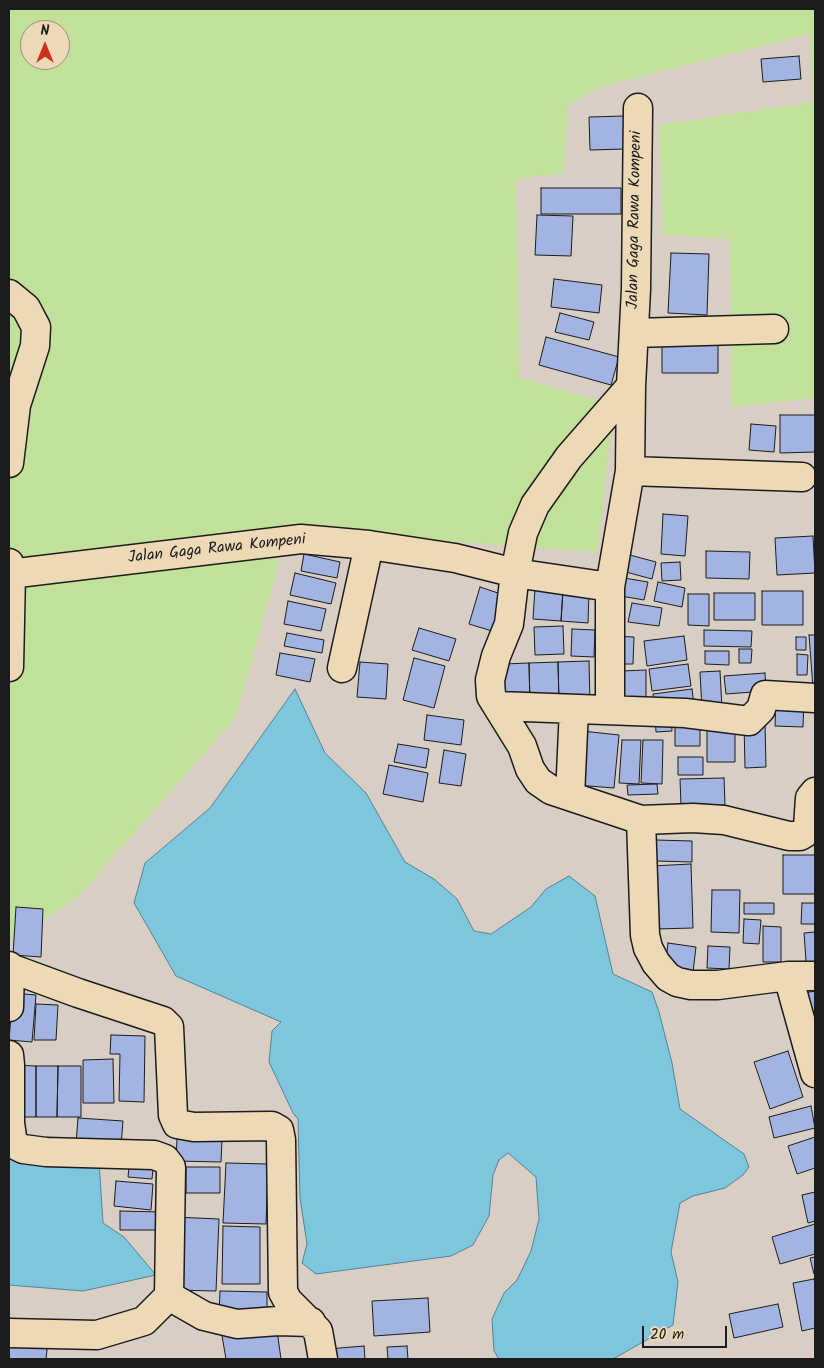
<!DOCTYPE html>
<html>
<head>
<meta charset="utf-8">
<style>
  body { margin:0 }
  #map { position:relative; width:824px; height:1368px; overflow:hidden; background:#d8cec4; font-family:Kalam,sans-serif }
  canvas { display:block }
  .frame { position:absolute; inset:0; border:10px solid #1c1c1c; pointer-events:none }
  .north { position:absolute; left:20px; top:20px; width:50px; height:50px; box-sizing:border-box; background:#eed9b7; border:1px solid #9a8d79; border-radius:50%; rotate:0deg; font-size:14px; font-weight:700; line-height:20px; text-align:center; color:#1c1c1c }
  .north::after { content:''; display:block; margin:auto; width:18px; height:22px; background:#c8321e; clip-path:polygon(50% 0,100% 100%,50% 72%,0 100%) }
  .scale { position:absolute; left:642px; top:1326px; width:85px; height:22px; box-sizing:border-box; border:2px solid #1c1c1c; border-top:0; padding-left:6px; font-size:15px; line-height:18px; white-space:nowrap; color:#1c1c1c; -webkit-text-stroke:4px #eed9b7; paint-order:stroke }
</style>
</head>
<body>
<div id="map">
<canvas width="824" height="1368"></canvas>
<div class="frame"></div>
<div class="north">N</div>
<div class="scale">20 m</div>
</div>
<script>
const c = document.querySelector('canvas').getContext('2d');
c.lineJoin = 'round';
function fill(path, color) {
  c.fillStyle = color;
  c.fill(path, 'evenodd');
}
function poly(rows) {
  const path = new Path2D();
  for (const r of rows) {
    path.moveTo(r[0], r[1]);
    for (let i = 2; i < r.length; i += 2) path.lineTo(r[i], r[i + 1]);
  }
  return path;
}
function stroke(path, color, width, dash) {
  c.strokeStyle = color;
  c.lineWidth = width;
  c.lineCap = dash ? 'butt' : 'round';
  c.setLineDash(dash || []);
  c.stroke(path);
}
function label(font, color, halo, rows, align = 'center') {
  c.font = font + ' Kalam,sans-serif';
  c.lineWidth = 5;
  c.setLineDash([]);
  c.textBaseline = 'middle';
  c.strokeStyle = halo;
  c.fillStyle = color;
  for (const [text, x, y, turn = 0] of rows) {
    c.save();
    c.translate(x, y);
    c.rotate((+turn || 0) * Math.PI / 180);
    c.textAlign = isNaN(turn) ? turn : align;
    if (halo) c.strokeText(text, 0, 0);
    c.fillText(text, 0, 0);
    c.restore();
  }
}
const green = poly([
  [9,9,815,9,815,398,732,407,730,239,664,235,659,125,814,102,810,34,599,87,568,105,564,173,516,179,520,378,614,405,597,552,288,530,236,717,76,899,9,940],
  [30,30,60,30,60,60,30,60]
]);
const water = poly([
  [295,689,325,753,366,793,405,862,434,879,457,899,474,931,491,934,531,907,546,889,569,876,595,896,613,974,652,992,659,1012,672,1063,680,1109,744,1154,749,1167,743,1175,725,1188,693,1196,680,1203,671,1252,678,1282,673,1325,613,1359,499,1359,494,1351,492,1319,504,1293,517,1280,531,1251,539,1219,536,1177,508,1153,499,1160,493,1175,489,1216,473,1245,451,1256,316,1274,302,1263,307,1244,300,1198,298,1119,293,1113,269,1062,272,1031,281,1022,176,976,134,903,145,863,210,808,295,689],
  [9,1154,99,1162,103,1223,124,1237,156,1275,83,1291,9,1285,9,1154]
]);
const building = poly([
  [799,56,801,79,763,82,761,59,799,56],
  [624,116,625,149,590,150,589,117,624,116],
  [541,188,621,188,621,214,541,214,541,188],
  [537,215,573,216,571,256,535,255,537,215],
  [671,253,709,254,707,315,668,313,671,253],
  [554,279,602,285,599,313,551,307,554,279],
  [560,313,594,322,589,340,555,332,560,313],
  [546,337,619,357,611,385,539,365,546,337],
  [662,343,718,343,718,373,662,373,662,343],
  [780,415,815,415,815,452,780,453,780,415],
  [751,424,776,426,774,452,749,450,751,424],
  [663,514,688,516,685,556,661,554,663,514],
  [813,536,815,573,777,575,775,538,813,536],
  [706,551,750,552,749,579,706,578,706,551],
  [304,554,340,562,337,578,301,571,304,554],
  [626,554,656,562,652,579,622,571,626,554],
  [680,562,681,580,662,581,661,563,680,562],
  [295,573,336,583,331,604,290,595,295,573],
  [624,578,648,582,644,600,621,596,624,578],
  [658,582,685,588,682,607,654,601,658,582],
  [480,587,501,594,492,631,469,624,480,587],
  [535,588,563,590,561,621,533,619,535,588],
  [563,590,589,592,588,623,561,621,563,590],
  [762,591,803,591,803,625,762,625,762,591],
  [714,593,755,593,755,620,714,620,714,593],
  [688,594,709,594,709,626,688,625,688,594],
  [288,601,326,609,321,631,284,624,288,601],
  [632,603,662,608,659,626,628,622,632,603],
  [563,626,564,654,535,655,534,627,563,626],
  [419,628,456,639,449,661,412,650,419,628],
  [572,629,595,630,594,657,571,656,572,629],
  [704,630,752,631,751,647,704,646,704,630],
  [287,633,324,640,322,653,284,646,287,633],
  [809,635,815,635,815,687,813,688,809,635],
  [613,636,634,637,633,664,612,664,613,636],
  [684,636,687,660,647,666,644,641,684,636],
  [796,637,806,637,806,650,796,650,796,637],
  [739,649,752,649,751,663,739,663,739,649],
  [705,651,729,651,729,665,705,664,705,651],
  [280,653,315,659,310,682,276,675,280,653],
  [797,654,808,655,807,675,797,675,797,654],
  [414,658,445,666,434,708,403,700,414,658],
  [589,661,590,702,559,703,558,662,589,661],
  [360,662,388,664,386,699,357,697,360,662],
  [558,662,559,703,530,704,529,663,558,662],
  [529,663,530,704,505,705,504,664,529,663],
  [688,664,691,686,652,691,649,669,688,664],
  [646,670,646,702,620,702,620,671,646,670],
  [720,671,722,708,702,710,700,672,720,671],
  [765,673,766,691,726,694,724,676,765,673],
  [692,689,694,705,654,709,653,694,692,689],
  [776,700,804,701,803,727,775,726,776,700],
  [671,714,672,731,656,732,655,715,671,714],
  [427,715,464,720,461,745,424,740,427,715],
  [700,719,700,746,675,746,675,720,700,719],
  [744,723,765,723,766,767,745,768,744,723],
  [707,726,735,726,735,762,707,762,707,726],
  [582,731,619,735,614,788,576,785,582,731],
  [622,740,641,740,639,784,619,783,622,740],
  [643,740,663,740,662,784,641,783,643,740],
  [398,744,429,749,426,768,394,762,398,744],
  [444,750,466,754,461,786,439,783,444,750],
  [678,757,703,757,703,775,678,775,678,757],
  [389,765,428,773,423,802,383,794,389,765],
  [724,778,725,805,681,805,680,779,724,778],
  [657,784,658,794,628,795,627,785,657,784],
  [656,840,692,841,692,862,656,861,656,840],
  [783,855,815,855,815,894,783,894,783,855],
  [691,864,693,928,655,929,652,866,691,864],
  [712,890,740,890,739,933,711,932,712,890],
  [744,903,774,903,774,914,744,914,744,903],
  [802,903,815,903,815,924,801,924,802,903],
  [16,907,43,909,41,957,13,955,16,907],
  [744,919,761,920,759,944,743,943,744,919],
  [763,926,781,927,781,962,763,962,763,926],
  [815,932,815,975,807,975,804,933,815,932],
  [668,943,696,947,693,972,665,969,668,943],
  [708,946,730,947,729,969,707,968,708,946],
  [815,991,815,1019,803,1021,799,994,815,991],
  [13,993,36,995,32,1042,9,1040,13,993],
  [36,1004,58,1005,56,1040,34,1040,36,1004],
  [111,1035,145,1036,144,1102,119,1101,120,1054,110,1054,111,1035],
  [788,1051,803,1097,770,1109,754,1062,788,1051],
  [113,1059,114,1103,83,1103,83,1060,113,1059],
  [13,1065,36,1066,36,1117,13,1117,13,1065],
  [36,1066,58,1066,57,1117,36,1117,36,1066],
  [58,1066,81,1066,81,1117,57,1117,58,1066],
  [811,1106,815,1128,774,1138,769,1117,811,1106],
  [78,1118,123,1121,121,1146,76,1144,78,1118],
  [815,1137,815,1168,797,1174,788,1146,815,1137],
  [177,1138,222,1139,221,1162,176,1161,177,1138],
  [130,1158,154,1160,152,1179,128,1177,130,1158],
  [226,1163,268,1164,266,1224,223,1223,226,1163],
  [186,1167,220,1167,220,1193,186,1193,186,1167],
  [116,1181,153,1184,151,1210,114,1206,116,1181],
  [815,1192,815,1221,808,1223,802,1195,815,1192],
  [120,1211,162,1212,162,1230,120,1230,120,1211],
  [174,1217,219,1219,216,1291,171,1290,174,1217],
  [815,1224,815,1254,780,1264,772,1237,815,1224],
  [223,1226,260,1227,260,1284,222,1284,223,1226],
  [815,1257,815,1273,814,1274,810,1258,815,1257],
  [814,1279,815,1283,815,1328,802,1331,793,1283,814,1279],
  [220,1291,267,1292,267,1316,219,1315,220,1291],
  [428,1298,430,1332,374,1336,372,1301,428,1298],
  [778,1304,783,1327,734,1338,729,1314,778,1304],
  [276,1323,281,1359,226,1359,221,1330,276,1323],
  [9,1338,48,1341,46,1359,9,1359,9,1338],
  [364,1346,365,1359,329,1359,328,1349,364,1346],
  [407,1346,408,1359,388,1359,387,1347,407,1346]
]);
const street = poly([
  [9,294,26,308,36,327,35,346,16,405,9,463],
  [634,333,774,329],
  [631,386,569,457,535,505,523,533,515,573,509,624,496,656,490,680,491,696,522,746,530,769,538,781,551,790,641,820,645,935,648,948,656,963,668,977,677,982,691,985,718,985,788,976,815,976],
  [630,471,802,477],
  [9,563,11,574,9,667],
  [9,574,301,539,369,545,455,558,515,573,610,587],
  [342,668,369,545],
  [498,706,685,713,749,721,761,709,765,695,815,698],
  [610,710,610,587,630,471,631,386,636,289,638,108],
  [570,796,574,709],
  [641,820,693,818,724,820,789,836,800,836,805,833,808,827,810,798,815,792],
  [9,966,10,968,78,993,163,1021,169,1027,173,1115,177,1124,194,1127,272,1126,279,1130,281,1140,283,1292,288,1301,318,1331,323,1359],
  [788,976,815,1073],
  [9,1007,10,968],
  [9,1055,10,1065,10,1123,13,1144,23,1149,46,1152,154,1155,165,1159,171,1167,169,1296],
  [9,1333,97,1335,144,1321,169,1296,204,1316,237,1324,278,1321,311,1322]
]);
const streetNames = [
  ["Jalan Gaga Rawa Kompeni",636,220,-89],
  ["Jalan Gaga Rawa Kompeni",217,550,-6]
];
fill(green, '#c1e099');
fill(water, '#7dc6dd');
stroke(water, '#568290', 1);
fill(building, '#a3b4e3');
stroke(building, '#1c1c1c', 1);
stroke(street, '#1c1c1c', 31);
stroke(street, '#eed9b7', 28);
label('16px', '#1c1c1c', '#eed9b7', streetNames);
</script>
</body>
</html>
